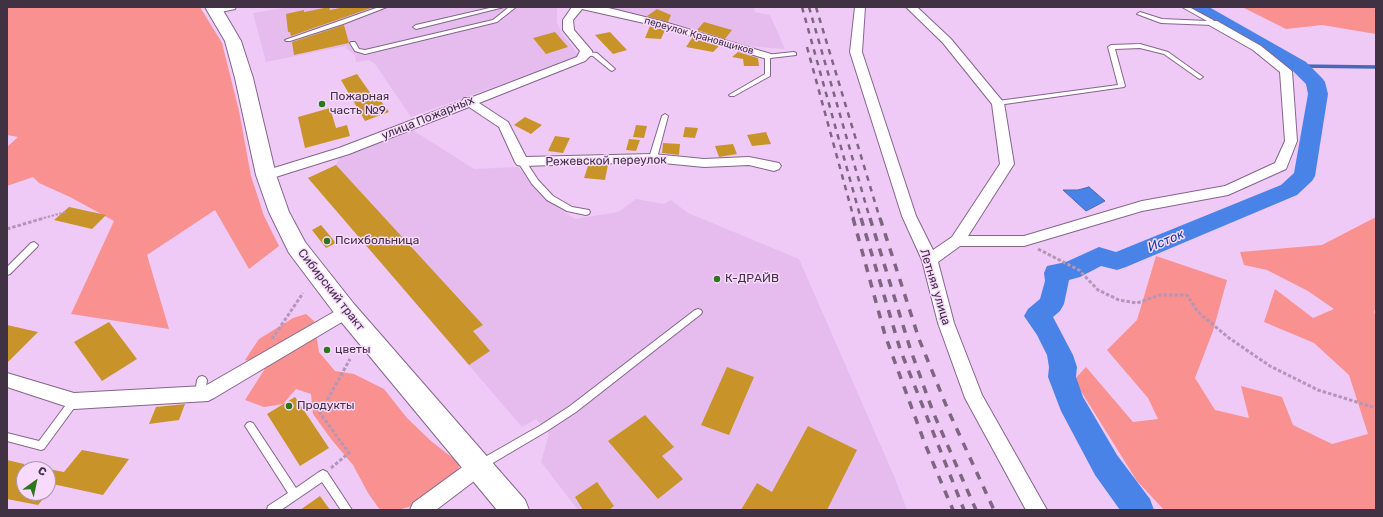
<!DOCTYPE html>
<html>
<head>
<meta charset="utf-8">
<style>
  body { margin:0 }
  #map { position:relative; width:1383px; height:517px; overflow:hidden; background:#efcaf6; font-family:Rubik,sans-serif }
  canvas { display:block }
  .frame { position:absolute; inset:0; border:8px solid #403243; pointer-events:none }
  .north { position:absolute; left:16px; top:461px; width:40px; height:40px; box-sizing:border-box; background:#f8dafe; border:1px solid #ae97b3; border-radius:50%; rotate:33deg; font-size:11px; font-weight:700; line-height:16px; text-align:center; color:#403243 }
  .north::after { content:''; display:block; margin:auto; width:14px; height:18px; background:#2c771d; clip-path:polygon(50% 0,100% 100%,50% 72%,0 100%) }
</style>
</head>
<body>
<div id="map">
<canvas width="1383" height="517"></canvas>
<div class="frame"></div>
<div class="north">С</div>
</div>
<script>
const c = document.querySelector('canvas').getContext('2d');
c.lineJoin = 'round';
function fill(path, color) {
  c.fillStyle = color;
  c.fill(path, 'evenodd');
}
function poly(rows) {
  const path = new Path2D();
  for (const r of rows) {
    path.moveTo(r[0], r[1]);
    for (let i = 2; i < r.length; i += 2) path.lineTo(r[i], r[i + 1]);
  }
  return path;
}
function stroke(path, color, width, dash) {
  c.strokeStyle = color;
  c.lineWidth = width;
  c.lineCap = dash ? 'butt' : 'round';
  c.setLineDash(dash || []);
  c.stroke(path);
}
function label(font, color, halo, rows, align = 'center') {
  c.font = font + ' Rubik,sans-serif';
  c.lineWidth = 3;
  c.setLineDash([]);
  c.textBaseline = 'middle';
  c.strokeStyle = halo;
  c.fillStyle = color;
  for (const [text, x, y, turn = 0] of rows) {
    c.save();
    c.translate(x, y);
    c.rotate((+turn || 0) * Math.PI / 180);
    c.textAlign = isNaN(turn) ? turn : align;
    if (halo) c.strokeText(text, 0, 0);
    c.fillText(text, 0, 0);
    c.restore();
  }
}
const built = poly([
  [290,7,557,7,557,22,561,32,579,56,411,117,375,64,369,60,356,62,355,55,346,48,346,46,266,62,253,13],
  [605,7,754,7,755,12,770,15,785,49,746,46],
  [411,129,474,169,518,167,545,199,575,219,618,212,636,199,664,204,671,200,688,213,799,259,894,476,907,510,578,510,541,462,549,434,536,419,522,427,308,178,336,165,341,156]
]);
const green = poly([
  [7,7,200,7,222,43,239,111,251,176,264,216,279,246,249,269,215,210,147,255,169,329,71,314,114,221,70,197,39,183,33,177,7,186,7,147,18,137,7,135],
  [1242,7,1373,7,1376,10,1376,34,1322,25,1286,29],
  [1376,217,1376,306,1374,312,1376,316,1376,510,1164,510,1137,481,1074,380,1086,367,1133,422,1158,419,1148,398,1107,350,1137,320,1156,256,1227,280,1213,331,1195,378,1215,410,1249,418,1241,386,1282,397,1293,425,1332,444,1368,434,1349,375,1314,343,1264,322,1275,289,1313,318,1334,309,1308,291,1267,270,1244,265,1240,252,1322,245],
  [306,314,314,321,319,352,335,371,354,374,384,389,407,418,431,441,459,463,458,475,434,489,409,507,397,510,380,510,368,493,353,465,331,439,313,414,311,394,296,389,283,404,264,407,245,400,268,364,245,360,259,339,293,318]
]);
const water = poly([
  [1089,187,1105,201,1086,211,1063,190,1078,190,1089,187]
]);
const stream = poly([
  [1299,66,1376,67]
]);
const river = poly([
  [1188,7,1209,7,1306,62,1322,78,1325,82,1328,94,1315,176,1312,181,1297,195,1126,267,1117,270,1101,266,1080,277,1069,280,1064,304,1060,311,1053,317,1073,355,1077,367,1076,377,1083,397,1117,455,1150,499,1154,510,1120,510,1095,475,1061,411,1048,377,1049,367,1047,355,1037,335,1024,316,1028,309,1040,299,1045,281,1044,273,1047,266,1066,262,1099,247,1116,252,1281,185,1294,173,1308,94,1306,84,1292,70,1191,11,1188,7]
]);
const building = poly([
  [329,7,330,10,345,7,374,7,291,36,290,32,288,32,286,14,304,10,304,12],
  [657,9,671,15,668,22,647,16],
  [704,22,732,30,725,39,697,30],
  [344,25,349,43,294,55,292,42],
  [650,26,665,30,661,39,645,38],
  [555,32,568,47,546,54,533,38],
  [610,32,627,50,613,54,595,35],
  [692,38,719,46,713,52,686,47],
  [738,52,758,58,759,66,744,66,743,59,732,57],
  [357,74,371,94,375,93,389,112,365,121,341,80],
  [330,108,336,128,347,125,350,136,305,148,298,117],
  [525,117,542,125,531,134,514,125],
  [636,125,647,126,644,138,633,137],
  [685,127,698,128,695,138,683,137],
  [766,132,771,144,752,146,747,135],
  [555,136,570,138,563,153,548,151],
  [629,139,640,140,636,151,626,150],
  [663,143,680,144,679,155,662,153],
  [733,144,737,154,719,157,715,146],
  [336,165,483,325,473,331,490,351,469,365,308,178],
  [608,165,605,180,584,178,588,166],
  [69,207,106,215,92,229,54,220],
  [321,225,336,243,326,248,312,230],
  [109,322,137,359,102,381,74,342],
  [7,325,38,332,7,363],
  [727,367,754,377,729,435,701,425],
  [295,397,329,448,300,466,267,414],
  [185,404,179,420,149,424,156,407],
  [645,415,674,447,662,456,683,479,658,499,608,441],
  [808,426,857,450,827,510,741,510,757,483,772,492],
  [82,450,129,459,103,495,48,483,48,469,64,472],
  [7,460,24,464,24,493,48,493,38,505,7,499],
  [597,482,614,506,609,510,583,510,575,497],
  [320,496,330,510,300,510]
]);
const pathFar1 = poly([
  [40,219,66,212]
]);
const path = poly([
  [7,229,44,218],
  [1038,249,1079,270,1098,290,1119,300,1137,303,1160,295,1187,295,1198,312,1229,338,1270,366,1318,390,1376,408],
  [272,339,303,293],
  [331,468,349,453,320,413,350,359]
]);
const lane = poly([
  [379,7,387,7,343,24,290,41,286,41,285,40,379,7],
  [494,7,504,7,416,29,413,27,416,25,494,7],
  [509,7,516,7,497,22,365,54,355,51,350,43,351,42,355,42,359,49,365,50,493,20,509,7],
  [1182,7,1189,7,1213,20,1216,23,1213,25,1161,23,1137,14,1140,12,1162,19,1207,21,1182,7],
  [1140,44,1168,52,1203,77,1200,79,1198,78,1164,54,1140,48,1115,49,1125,86,1124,87,998,105,995,103,998,101,1118,85,1108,47,1111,45,1140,44],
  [586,52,597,53,615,69,612,71,610,70,593,56,584,55,584,53,586,52],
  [794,52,796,53,796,55,770,58,770,76,734,96,730,96,729,95,765,74,765,55,794,52],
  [665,114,668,116,657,158,653,160,651,160,649,158,662,116,665,114],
  [519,160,525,160,538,180,553,196,572,207,589,210,590,212,589,214,586,215,567,211,547,200,532,184,518,162,519,160],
  [34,242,38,245,37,247,10,274,7,275,7,267,31,243,34,242],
  [698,309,701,310,702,312,701,314,576,412,547,431,486,467,482,469,478,467,477,464,478,461,541,425,570,406,695,310,698,309],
  [202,376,205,377,207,380,205,394,203,397,200,398,197,397,195,394,197,380,199,377,202,376],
  [74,397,77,398,79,401,77,404,44,449,41,450,7,441,7,433,39,441,71,398,74,397],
  [250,422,253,423,296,488,319,472,323,470,327,472,352,510,341,510,322,482,281,510,267,510,268,506,288,493,247,429,245,426,247,423,250,422]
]);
const street = poly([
  [215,7,236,7,235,9,216,13,211,10,215,7],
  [572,7,603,7,613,9,661,21,771,54,773,56,771,58,767,59,653,25,582,9,573,20,574,30,592,51,592,54,585,61,479,103,508,122,526,157,653,154,704,159,749,157,779,163,781,166,779,169,774,171,749,165,704,167,653,162,522,166,517,165,515,162,499,127,469,107,349,154,266,180,261,178,259,175,261,172,339,148,462,101,464,98,470,98,577,57,580,51,563,30,563,20,572,7],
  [855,7,865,7,862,52,916,216,933,250,952,237,1000,164,992,104,943,43,906,7,917,7,951,39,1004,103,1014,164,968,236,1024,236,1142,201,1225,186,1275,163,1285,141,1280,72,1253,50,1209,25,1208,23,1209,21,1217,21,1261,46,1292,71,1297,141,1286,169,1228,195,1142,211,1024,246,960,246,938,262,954,323,982,395,1047,510,1026,510,965,398,938,323,922,260,902,216,850,52,855,7],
  [346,305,352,306,354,311,352,316,214,398,208,401,74,409,7,387,7,373,74,393,205,386,346,305],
  [479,457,486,460,488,466,486,472,436,510,410,510,413,503,472,460,479,457]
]);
const secondary = poly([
  [205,7,221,7,241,41,253,78,276,175,289,212,305,242,354,304,525,500,529,510,497,510,338,318,289,253,269,212,256,175,235,78,225,41,205,7]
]);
const railFar1 = poly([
  [802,7,861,219],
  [809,7,870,219],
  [816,7,880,219],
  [807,47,854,219]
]);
const rail = poly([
  [853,218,885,335,925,444,953,510],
  [861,218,900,349,964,510],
  [870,218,910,348,933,412,976,510],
  [880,218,919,339,948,410,994,510]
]);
const markers = [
  [322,104,4,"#2c771d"],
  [327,241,4,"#2c771d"],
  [717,279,4,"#2c771d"],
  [327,350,4,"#2c771d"],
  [289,406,4,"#2c771d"]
];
const farStreetnames = [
  ["переулок Крановщиков",699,36,16]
];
const poiNames = [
  ["Пожарная",330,97],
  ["часть №9",330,111],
  ["Психбольница",335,241],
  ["К-ДРАЙВ",725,279],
  ["цветы",335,350],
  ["Продукты",297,406]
];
const streetNames = [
  ["улица Пожарных",428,118,-22],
  ["Режевской переулок",606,161,-1],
  ["Летняя улица",935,287,73],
  ["Сибирский тракт",331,290,52]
];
const waterNames = [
  ["Исток",1166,241,-23]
];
fill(built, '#e5bced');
fill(green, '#f99190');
fill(water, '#4983e8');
stroke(water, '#466bb6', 1);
stroke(stream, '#466bb6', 3.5);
fill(river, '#4983e8');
fill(building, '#c8942a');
stroke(lane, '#85658c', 2);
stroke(street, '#85658c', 2);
stroke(secondary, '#85658c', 2);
stroke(pathFar1, '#b396b8', 2, [2.5, 1.5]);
stroke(path, '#b396b8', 3, [3.5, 2]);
fill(lane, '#fff');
fill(street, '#fff');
fill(secondary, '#fff');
stroke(railFar1, '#7c6680', 2.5, [5.5, 5.5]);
stroke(rail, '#7c6680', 3.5, [8, 8]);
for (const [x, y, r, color] of markers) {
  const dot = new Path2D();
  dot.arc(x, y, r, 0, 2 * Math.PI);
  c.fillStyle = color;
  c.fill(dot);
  stroke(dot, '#f8dafe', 1.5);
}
label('10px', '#403243', '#f8dafe', farStreetnames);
label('12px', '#403243', '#f8dafe', poiNames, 'left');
label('12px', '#403243', '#f8dafe', streetNames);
label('italic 13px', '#0d429c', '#f8dafe', waterNames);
</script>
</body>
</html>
